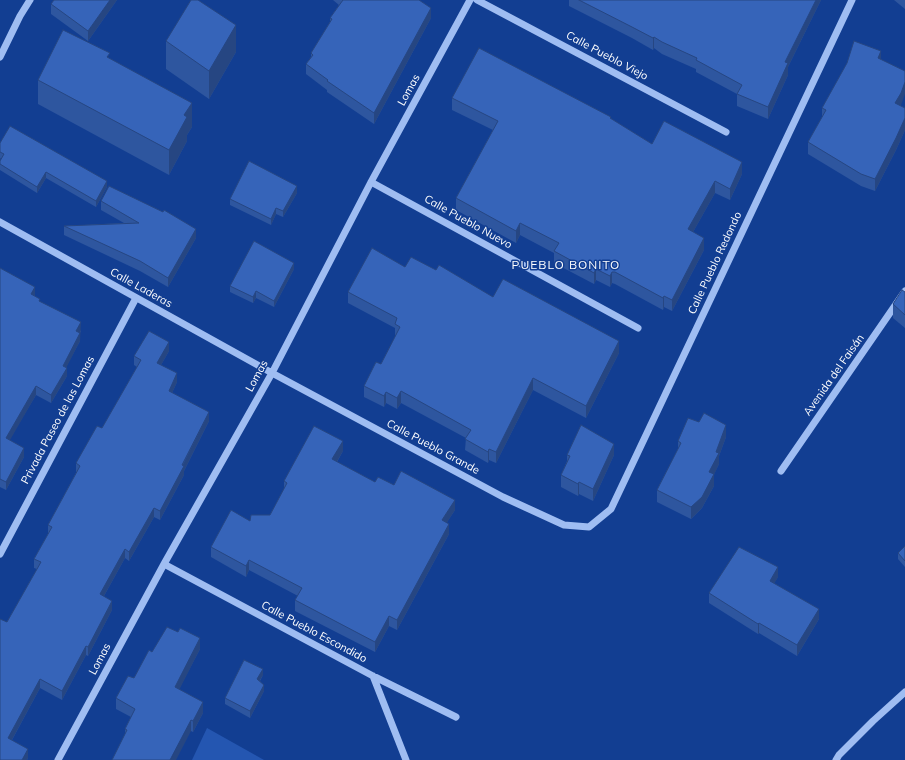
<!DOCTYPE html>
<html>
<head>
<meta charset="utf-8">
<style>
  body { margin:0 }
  canvas { display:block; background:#123e92 }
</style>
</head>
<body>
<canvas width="905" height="760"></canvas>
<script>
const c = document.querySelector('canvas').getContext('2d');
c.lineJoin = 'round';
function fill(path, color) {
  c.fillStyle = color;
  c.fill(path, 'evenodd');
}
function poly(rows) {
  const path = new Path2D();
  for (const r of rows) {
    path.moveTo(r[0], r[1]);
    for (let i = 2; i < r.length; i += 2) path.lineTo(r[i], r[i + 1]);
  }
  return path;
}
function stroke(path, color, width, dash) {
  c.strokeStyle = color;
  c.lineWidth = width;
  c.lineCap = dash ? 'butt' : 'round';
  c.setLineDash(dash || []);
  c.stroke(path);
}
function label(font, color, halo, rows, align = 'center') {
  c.font = font + ' Mulish,sans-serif';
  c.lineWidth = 3;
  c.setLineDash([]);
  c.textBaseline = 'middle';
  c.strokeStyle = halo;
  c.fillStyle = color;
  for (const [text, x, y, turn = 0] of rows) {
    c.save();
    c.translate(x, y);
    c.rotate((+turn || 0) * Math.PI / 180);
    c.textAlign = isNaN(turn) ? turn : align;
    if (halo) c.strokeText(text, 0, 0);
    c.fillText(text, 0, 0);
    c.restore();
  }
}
const green = poly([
  [207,728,264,760,192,760]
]);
const minor = poly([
  [477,0,726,132],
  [0,57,20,16,30,0],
  [371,182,638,328],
  [0,222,272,373,503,497,564,525,589,527,611,509,852,0],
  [781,471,905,291],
  [0,554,136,298],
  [164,564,373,676,456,717],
  [373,676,406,760],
  [58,760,164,564,272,373,371,182,470,0],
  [836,760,839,755,873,721,905,692]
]);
const wall = poly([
  [54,0,117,0,88,41,51,14,51,4],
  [333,0,419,0,431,18,374,124,327,92,327,90,306,74,306,64,311,57,311,53,330,22,330,18,339,5],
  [569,0,821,0,788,67,788,75,768,119,737,106,737,94,696,72,696,69,662,54,654,48,653,50,632,38,569,6],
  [894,0,905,0,905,9],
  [166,41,236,52,209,99,166,69],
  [110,59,192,127,187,135,187,141,169,175,38,104,38,80],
  [881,59,901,106,905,108,905,130,896,150,875,191,861,186,808,154,808,142,822,118,822,108],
  [452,98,611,119,652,144,742,174,730,200,715,193,693,232,704,250,672,311,664,307,663,310,615,284,612,283,610,287,596,280,594,284,554,263,554,253,520,235,516,243,456,210,456,198,493,130,452,110],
  [0,143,107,187,96,207,46,178,37,193,0,170,0,161,1,159,0,158],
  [297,193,283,217,276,214,271,225,230,205,230,199],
  [101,201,196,238,168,287,140,271,64,235,64,226,124,223,101,210],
  [405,267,436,270,493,297,619,353,586,418,533,390,496,463,489,460,488,463,465,450,466,438,401,403,397,409,386,403,384,407,364,397,364,386,381,364,396,336,395,335,395,328,348,303,348,292],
  [0,268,35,295,35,296,40,302,81,331,80,333,80,341,66,367,67,376,51,403,36,395,9,440,24,457,6,490,0,487],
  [294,269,274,307,256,298,253,303,230,292,230,286],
  [905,292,905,328,893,318,893,304],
  [169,351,161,365,177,382,172,393,209,421,184,471,184,475,160,520,154,517,129,561,125,558,104,596,112,610,88,656,86,655,62,700,40,688,12,740,28,758,27,760,0,760,7,622,37,569,34,568,34,559,48,534,48,525,76,473,76,463,102,428,137,367,134,365,134,356],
  [726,437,719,456,719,464,714,474,714,486,702,508,691,519,657,502,657,490,678,449,678,441],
  [343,451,337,462,375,482,394,485,455,510,447,522,449,534,397,630,389,626,375,652,295,611,295,600,298,596,249,570,246,577,211,557,211,547,250,521,270,515,284,489,284,481],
  [567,455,614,455,593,501,579,494,578,496,561,487,561,475,567,461],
  [905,546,905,567,898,559,898,553],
  [778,577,774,583,819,619,797,656,759,633,758,634,709,603,709,593],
  [200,649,179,689,203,713,193,732,191,731,125,735,125,729,131,717,116,709,116,698,134,678,152,652],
  [263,675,260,681,264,691,250,718,225,704,225,698]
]);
const shadedWall = poly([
  [110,0,117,0,88,41,88,31],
  [816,0,821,0,788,67,788,75,768,119,768,107,785,62],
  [431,8,431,18,374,124,374,113],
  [236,25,236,52,209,99,209,71],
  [654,37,654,48,653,50,653,38],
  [881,51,881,63,878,58],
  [905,82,905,94,901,105,895,115,895,103],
  [192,103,192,127,187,135,187,141,169,175,169,150,184,115],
  [905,118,905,130,896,150,875,191,875,179],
  [742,162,742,174,730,200,730,189],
  [46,172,46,178,37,193,37,187],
  [107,181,107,187,96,207,96,201],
  [715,181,715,193,688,241,688,229],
  [297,186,297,193,283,217,283,211],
  [276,208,276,214,271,225,271,219],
  [520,223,520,235,516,243,516,231],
  [196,229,196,238,168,287,168,278],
  [704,238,704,250,672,311,672,300],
  [294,263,294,269,274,307,274,301],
  [596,269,596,280,594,284,594,273],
  [612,272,612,283,610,287,610,276],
  [35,287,35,295,31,303,31,294],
  [256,291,256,298,253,303,253,297],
  [664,296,664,307,663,310,663,298],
  [81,322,80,341,63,374,63,366,76,331],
  [619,341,619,353,586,418,586,406],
  [169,342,169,351,157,372,157,363],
  [67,368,67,376,51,403,51,395],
  [177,373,177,382,169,400,169,391],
  [533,378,533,390,496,463,496,452],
  [36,386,36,395,6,447,6,438],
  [401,391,401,403,397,409,397,398],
  [386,392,386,403,384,407,384,396],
  [209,412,209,421,184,471,184,475,160,520,160,511],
  [726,425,726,437,719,456,719,464,713,477,714,474,714,486,702,508,691,519,691,507,709,472,716,452],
  [343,441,343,451,332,470,332,459],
  [614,444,614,455,593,501,593,489],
  [24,448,24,457,6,490,6,482],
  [489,449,489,460,488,463,488,452],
  [579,482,579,494,578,496,578,484],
  [455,500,455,510,442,530,442,520],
  [154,508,154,517,129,561,129,552],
  [449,524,449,534,397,630,397,620],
  [125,549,125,558,100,603,100,594],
  [249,560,249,570,246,577,246,566],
  [778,567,778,577,770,591,770,581],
  [112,601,112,610,88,656,88,647],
  [819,609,819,619,797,656,797,645],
  [389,616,389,626,375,652,375,642],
  [759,623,759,633,758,634,758,624],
  [200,638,200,649,175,698,175,687],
  [86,646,86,655,62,700,62,691],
  [263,669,263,675,257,685,257,679],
  [40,679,40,688,8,747,8,738],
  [264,685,264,691,250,718,250,711],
  [203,702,203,713,193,732,193,721],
  [191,720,191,731,176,760,170,760],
  [28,749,28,758,27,760,22,760]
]);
const building = poly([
  [54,0,110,0,88,31,51,4,54,0],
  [191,0,198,0,236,25,209,71,166,41,191,0],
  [343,0,419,0,431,8,374,113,327,81,328,80,306,64,313,55,311,53,332,19,330,18,343,0],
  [579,0,816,0,785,62,788,63,768,107,737,94,742,85,696,60,697,58,662,42,654,37,653,38,632,27,579,0],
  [63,30,110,53,107,57,192,103,184,115,187,117,169,150,38,80,63,30],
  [854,41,881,51,878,58,905,71,905,82,901,93,895,103,905,108,905,118,896,138,875,179,861,174,808,142,826,110,822,108,847,63,854,41],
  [479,48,611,117,610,118,652,144,664,121,742,162,730,189,715,181,688,229,704,238,672,300,664,296,663,298,615,272,612,272,610,276,596,269,594,273,554,251,559,243,520,223,516,231,456,198,498,121,452,98,479,48],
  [10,126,107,181,96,201,46,172,37,187,0,164,0,161,4,154,0,152,0,143,10,126],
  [249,161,297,186,283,211,276,208,271,219,230,199,249,161],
  [109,186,163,212,164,210,196,229,168,278,140,261,64,226,139,223,101,201,109,186],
  [254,241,294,263,274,301,256,291,253,297,230,286,254,241],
  [372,248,405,267,411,257,436,270,439,265,493,297,503,279,619,341,586,406,533,378,496,452,489,449,488,452,465,439,471,430,401,391,397,398,386,392,384,396,364,386,376,362,381,364,400,327,395,324,397,318,348,292,372,248],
  [0,268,35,287,31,294,40,299,39,301,81,322,76,331,80,333,63,366,67,368,51,395,36,386,6,438,24,448,6,482,0,479,0,268],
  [902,290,905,292,905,315,893,304,902,290],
  [149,331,169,342,157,363,177,373,169,391,209,412,182,465,184,466,160,511,154,508,129,552,125,549,100,594,112,601,88,647,86,646,62,691,40,679,8,738,28,749,22,760,0,760,0,619,7,622,41,562,34,559,52,527,48,525,80,466,76,463,97,426,102,428,141,360,134,356,149,331],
  [704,413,726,425,716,452,719,453,709,472,714,474,702,497,691,507,657,490,681,443,678,441,688,418,699,422,704,413],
  [581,425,614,444,593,489,579,482,578,484,561,475,570,456,567,455,581,425],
  [314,426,343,441,332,459,375,482,378,477,394,485,401,471,455,500,442,520,449,524,397,620,389,616,375,642,295,600,302,588,249,560,246,566,211,547,231,510,250,521,251,515,270,515,287,483,284,481,314,426],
  [905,546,905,561,898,553,905,546],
  [739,547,778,567,770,581,819,609,797,645,759,623,758,624,709,593,739,547],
  [167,627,178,632,180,628,200,638,175,687,203,702,193,721,191,720,170,760,112,760,127,730,125,729,135,709,116,698,128,676,134,678,149,650,152,652,167,627],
  [244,660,263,669,257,679,264,685,250,711,225,698,244,660]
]);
const streetNames = [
  ["Calle Pueblo Viejo",607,56,28],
  ["Lomas",409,90,-61],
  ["Calle Pueblo Nuevo",468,222,29],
  ["Calle Pueblo Redondo",715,263,-65],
  ["Calle Laderas",141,288,29],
  ["Avenida del Faisán",834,375,-55],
  ["Lomas",257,376,-61],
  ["Privada Paseo de las Lomas",58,420,-62],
  ["Calle Pueblo Grande",433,447,28],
  ["Calle Pueblo Escondido",314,632,28],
  ["Lomas",100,659,-62]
];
const neighbourhoodNames = [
  ["PUEBLO BONITO",566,265]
];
fill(green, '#2456b1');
stroke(minor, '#9fbdf2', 7);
fill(wall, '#2e569f');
fill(shadedWall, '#264682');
fill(building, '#3664b9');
stroke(building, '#264682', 1);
label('11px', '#fff', '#123e92', streetNames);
c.letterSpacing = '1px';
label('12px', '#fff', '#123e92', neighbourhoodNames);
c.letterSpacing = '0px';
</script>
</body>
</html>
